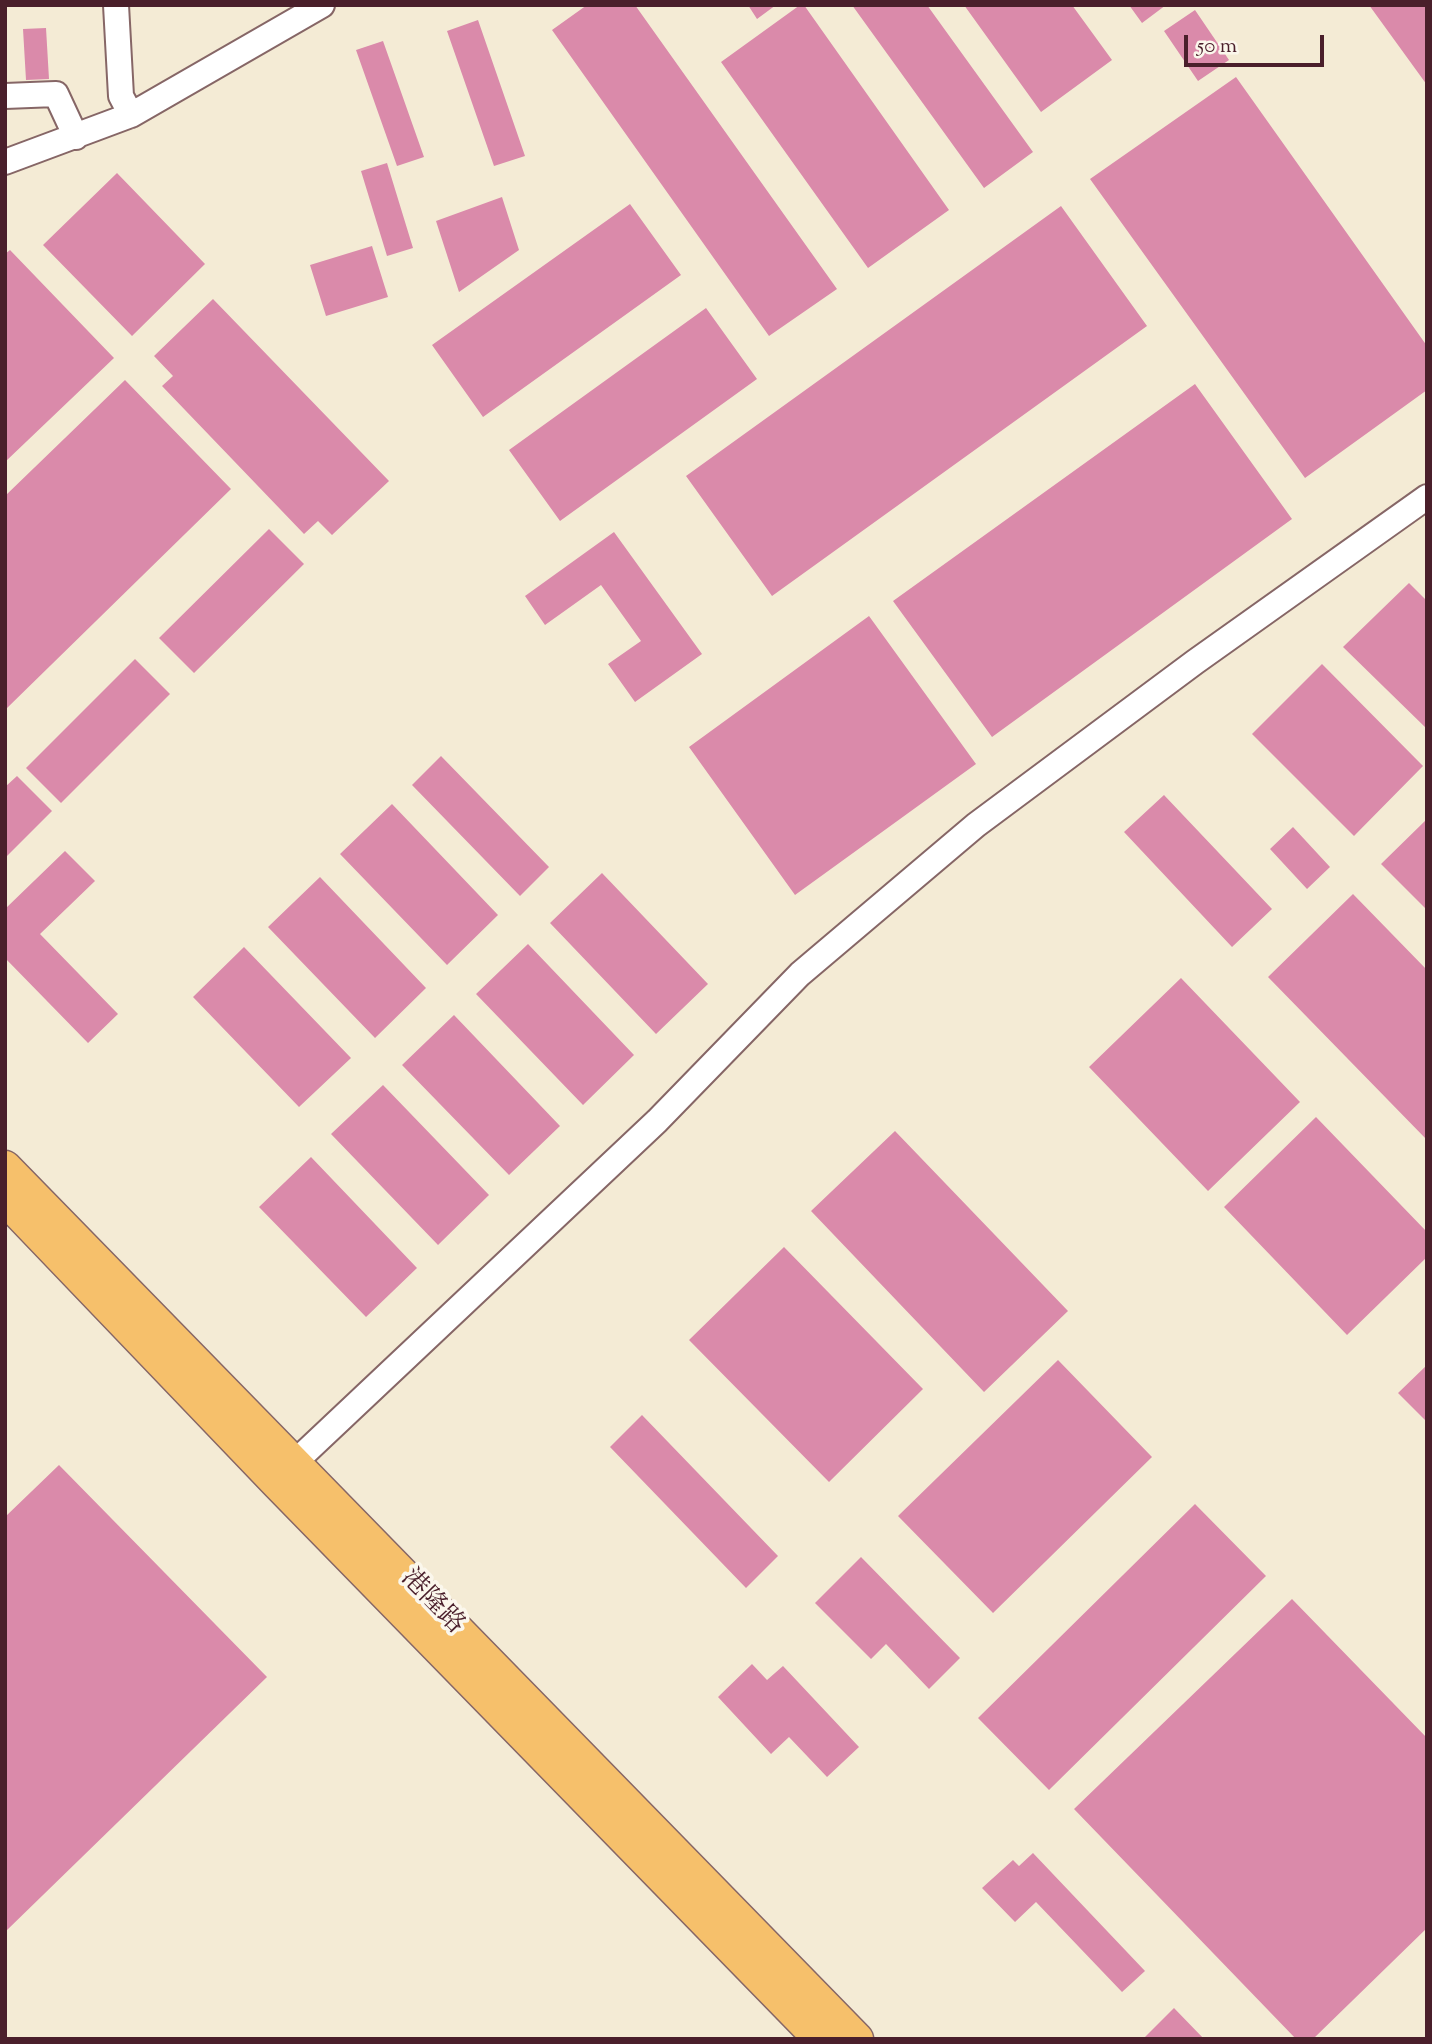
<!DOCTYPE html>
<html>
<head>
<meta charset="utf-8">
<style>
  body { margin:0 }
  #map { position:relative; width:1432px; height:2044px; overflow:hidden; background:#f4ebd5; font-family:"Sorts Mill Goudy",serif }
  canvas { display:block }
  .frame { position:absolute; inset:0; border:7px solid #4a1f2b; pointer-events:none }
  .scale { position:absolute; left:1184px; top:35px; width:140px; height:32px; box-sizing:border-box; border:4px solid #4a1f2b; border-top:0; padding-left:9px; font-size:21px; line-height:24px; white-space:nowrap; color:#4a1f2b; -webkit-text-stroke:5px #fbf7ec; paint-order:stroke }
</style>
</head>
<body>
<div id="map">
<canvas width="1432" height="2044"></canvas>
<div class="frame"></div>
<div class="scale">50 m</div>
</div>
<script>
const c = document.querySelector('canvas').getContext('2d');
c.lineJoin = 'round';
function fill(path, color) {
  c.fillStyle = color;
  c.fill(path, 'evenodd');
}
function poly(rows) {
  const path = new Path2D();
  for (const r of rows) {
    path.moveTo(r[0], r[1]);
    for (let i = 2; i < r.length; i += 2) path.lineTo(r[i], r[i + 1]);
  }
  return path;
}
function stroke(path, color, width, dash) {
  c.strokeStyle = color;
  c.lineWidth = width;
  c.lineCap = dash ? 'butt' : 'round';
  c.setLineDash(dash || []);
  c.stroke(path);
}
function label(font, color, halo, rows, align = 'center') {
  c.font = font + ' "Sorts Mill Goudy","Noto Serif SC",serif';
  c.lineWidth = 7;
  c.setLineDash([]);
  c.textBaseline = 'middle';
  c.strokeStyle = halo;
  c.fillStyle = color;
  for (const [text, x, y, turn = 0] of rows) {
    c.save();
    c.translate(x, y);
    c.rotate((+turn || 0) * Math.PI / 180);
    c.textAlign = isNaN(turn) ? turn : align;
    if (halo) c.strokeText(text, 0, 0);
    c.fillText(text, 0, 0);
    c.restore();
  }
}
const building = poly([
  [587,5,635,5,837,289,769,336,552,30],
  [748,5,776,5,757,19],
  [800,5,804,5,949,210,868,268,721,62],
  [852,5,927,5,1033,152,984,188],
  [964,5,1072,5,1112,60,1041,112],
  [1129,5,1166,5,1142,23],
  [1369,5,1427,5,1427,85],
  [1195,10,1229,60,1198,81,1164,31],
  [478,20,525,156,494,166,447,31],
  [46,28,49,79,26,80,23,29],
  [383,41,424,157,397,166,356,50],
  [1236,77,1427,346,1427,390,1305,478,1090,179],
  [387,163,413,248,387,256,361,171],
  [117,173,205,264,132,336,43,245],
  [502,197,519,250,459,292,436,221],
  [630,204,681,275,483,417,432,345],
  [1061,206,1147,326,772,596,686,476],
  [372,246,388,297,326,316,310,265],
  [10,250,114,358,5,462,5,254],
  [213,299,389,481,332,535,318,521,304,534,162,386,173,376,154,356],
  [706,308,757,379,560,521,509,450],
  [125,380,231,489,5,710,5,496],
  [1195,384,1292,519,992,737,893,601],
  [269,529,304,564,194,673,159,638],
  [614,532,702,654,635,702,608,664,641,641,601,585,545,625,525,596],
  [1409,583,1427,601,1427,729,1343,647],
  [869,616,976,764,795,895,689,747],
  [135,659,170,694,61,803,26,768],
  [1322,664,1423,766,1354,836,1252,734],
  [441,756,549,867,520,896,412,785],
  [17,776,52,811,5,858,5,787],
  [1164,795,1272,909,1232,947,1124,832],
  [392,804,498,915,447,965,340,854],
  [1427,819,1427,910,1381,864],
  [1293,827,1330,867,1307,889,1270,849],
  [65,851,95,881,40,934,118,1014,88,1043,5,958,5,909],
  [602,873,708,984,656,1034,550,923],
  [320,877,426,988,375,1038,268,927],
  [1353,894,1427,970,1427,1140,1268,977],
  [528,944,634,1055,583,1105,476,994],
  [244,947,351,1058,299,1107,193,997],
  [1181,978,1300,1102,1208,1191,1089,1067],
  [454,1015,560,1126,509,1175,402,1065],
  [383,1085,489,1195,438,1245,331,1134],
  [1316,1117,1427,1232,1427,1257,1347,1335,1224,1207],
  [895,1131,1068,1311,984,1392,811,1211],
  [311,1157,417,1268,366,1317,259,1207],
  [784,1247,923,1389,829,1482,689,1340],
  [1058,1360,1152,1457,993,1613,898,1516],
  [1427,1365,1427,1422,1398,1393],
  [642,1415,778,1556,746,1588,610,1447],
  [59,1465,267,1677,5,1932,5,1517],
  [1195,1504,1266,1576,1049,1790,978,1718],
  [861,1557,960,1658,929,1689,886,1644,871,1659,815,1603],
  [1292,1599,1427,1738,1427,1928,1313,2039,1296,2039,1074,1809],
  [752,1664,767,1680,783,1666,859,1747,827,1777,789,1737,771,1754,718,1697],
  [1033,1853,1145,1971,1122,1992,1036,1902,1015,1922,982,1888,1013,1860,1019,1866],
  [1174,2008,1204,2039,1143,2039]
]);
const minor = poly([
  [116,5,121,96,131,115],
  [5,96,56,94,76,137],
  [5,162,131,115,322,5],
  [294,1463,657,1121,800,974,976,825,1195,662,1427,497]
]);
const major = poly([
  [5,1167,857,2039],
  [5,1199,276,1482,820,2039]
]);
const streetNames = [
  ["港隆路",431,1603,46]
];
fill(building, '#da8aaa');
stroke(minor, '#866666', 28);
stroke(major, '#866666', 35);
stroke(minor, '#fff', 24);
stroke(major, '#f6c06b', 32);
label('26px', '#4a1f2b', '#fbf7ec', streetNames);
</script>
</body>
</html>
